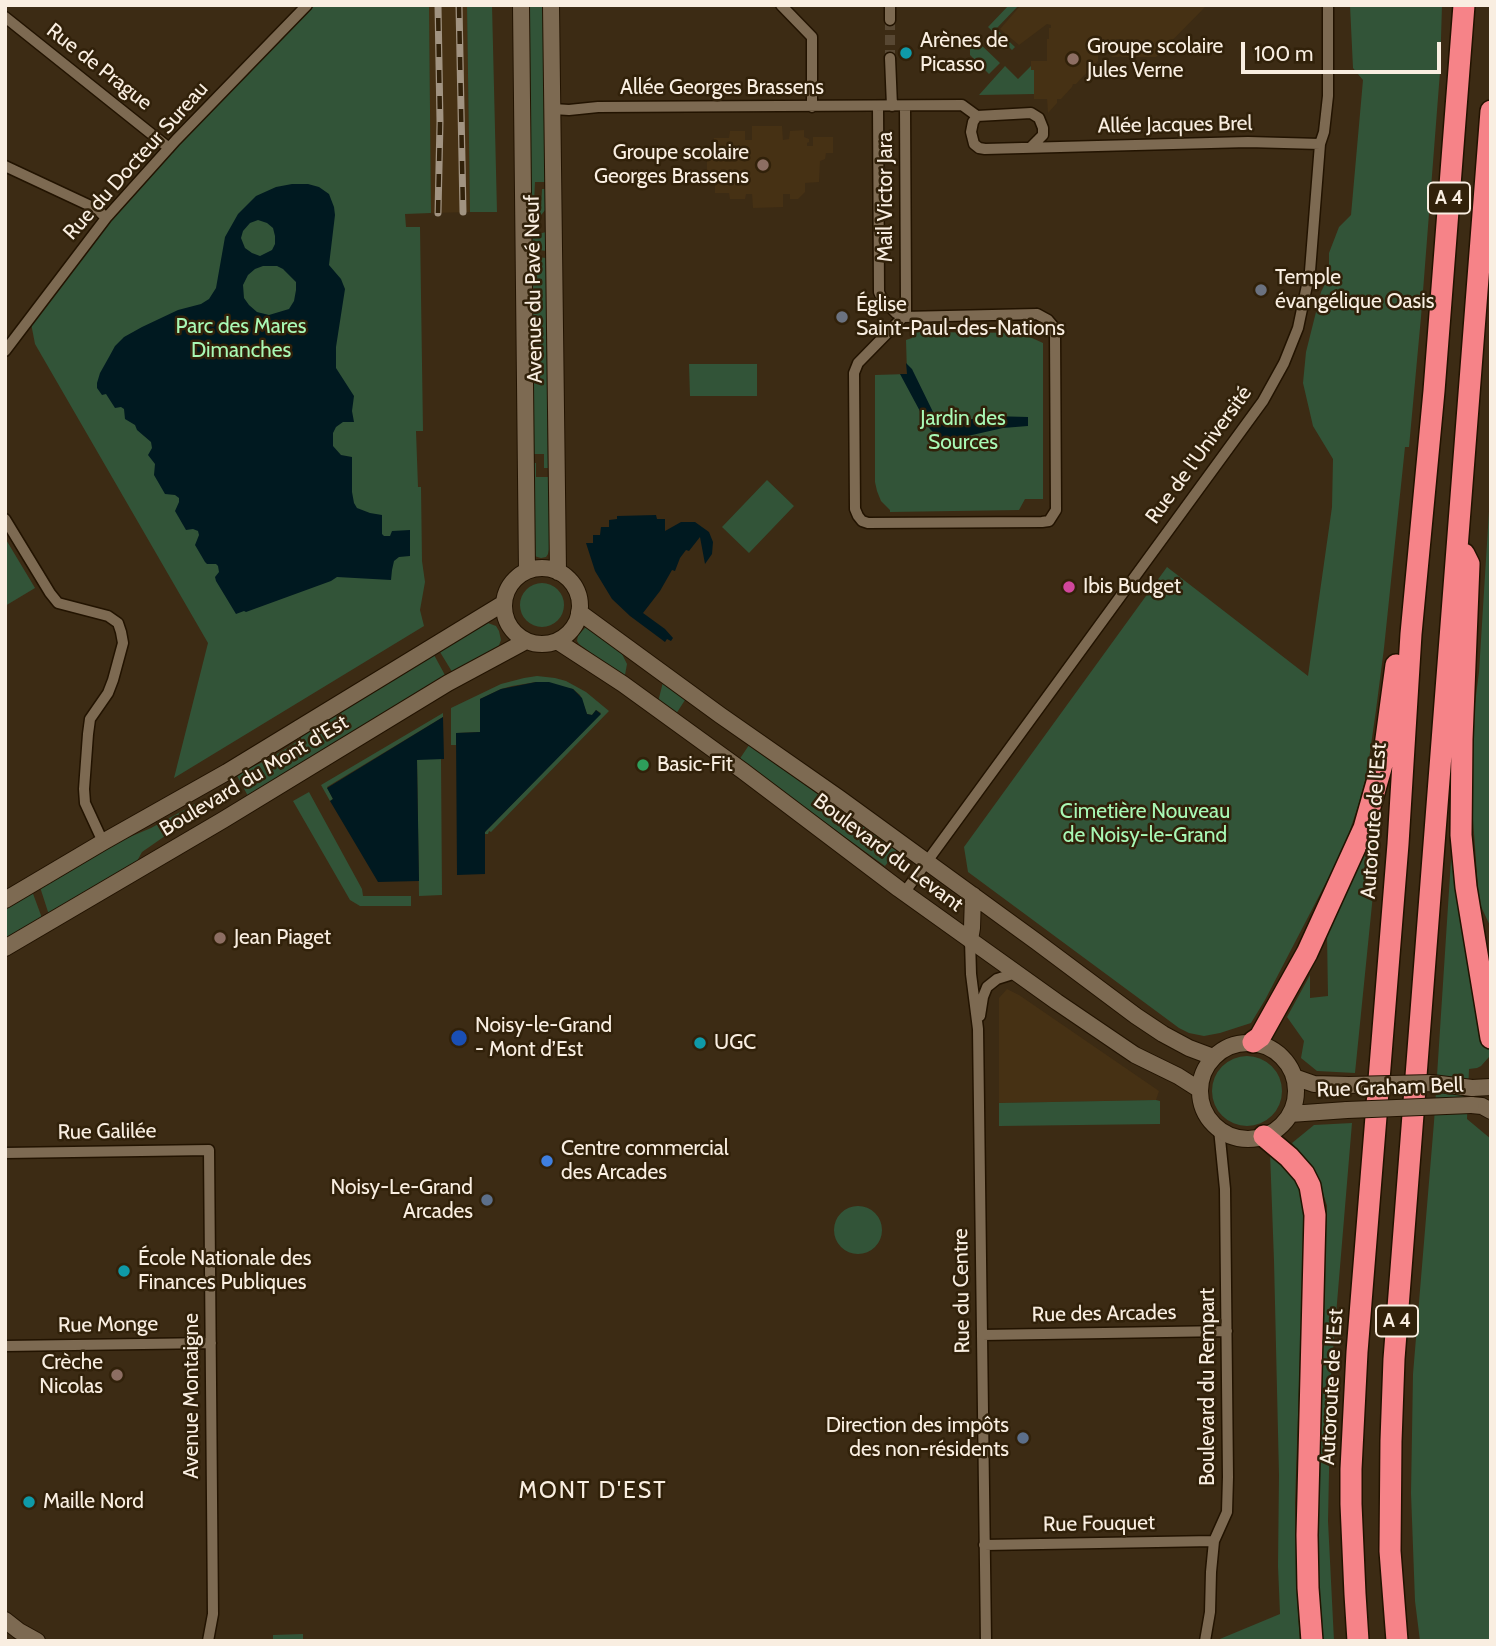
<!DOCTYPE html>
<html>
<head>
<meta charset="utf-8">
<style>
  body { margin:0 }
  #map { position:relative; width:1496px; height:1646px; overflow:hidden; background:#3c2b14; font-family:Cabin,sans-serif }
  canvas { display:block }
  .frame { position:absolute; inset:0; border:7px solid #f9eee1; pointer-events:none }
  .scale { position:absolute; left:1241px; top:42px; width:200px; height:32px; box-sizing:border-box; border:4px solid #f9eee1; border-top:0; padding-left:9px; font-size:21px; line-height:24px; white-space:nowrap; color:#f9eee1; -webkit-text-stroke:5px #31210a; paint-order:stroke }
</style>
</head>
<body>
<div id="map">
<canvas width="1496" height="1646"></canvas>
<div class="frame"></div>
<div class="scale">100 m</div>
</div>
<script>
const c = document.querySelector('canvas').getContext('2d');
c.lineJoin = 'round';
function fill(path, color) {
  c.fillStyle = color;
  c.fill(path, 'evenodd');
}
function poly(rows) {
  const path = new Path2D();
  for (const r of rows) {
    if (r.length === 3) {
      path.moveTo(r[0] + r[2], r[1]);
      path.arc(r[0], r[1], r[2], 0, 2 * Math.PI);
      continue;
    }
    path.moveTo(r[0], r[1]);
    for (let i = 2; i < r.length; i += 2) path.lineTo(r[i], r[i + 1]);
  }
  return path;
}
function stroke(path, color, width, dash) {
  c.strokeStyle = color;
  c.lineWidth = width;
  c.lineCap = dash ? 'butt' : 'round';
  c.setLineDash(dash || []);
  c.stroke(path);
}
function label(font, color, halo, rows, align = 'center') {
  c.font = font + ' Cabin,sans-serif';
  c.lineWidth = 5;
  c.setLineDash([]);
  c.textBaseline = 'middle';
  c.strokeStyle = halo;
  c.fillStyle = color;
  for (const [text, x, y, turn = 0] of rows) {
    c.save();
    c.translate(x, y);
    c.rotate((+turn || 0) * Math.PI / 180);
    c.textAlign = isNaN(turn) ? turn : align;
    if (halo) c.strokeText(text, 0, 0);
    c.fillText(text, 0, 0);
    c.restore();
  }
}
const built = poly([
  [429,5,467,5,470,212,431,213],
  [1021,5,1207,5,1156,57,1121,57,1121,56,1118,57,1111,57,1121,46,1121,39,1116,39,1115,44,1104,44,1104,39,1098,39,1098,61,1076,84,1073,84,1072,87,1061,99,1057,99,1057,103,1048,113,1047,99,1034,99,1034,70,1031,70,1031,61,1047,61,1047,39,1049,39,1049,28,1051,28,1051,25,1047,24,1019,45,1000,29],
  [752,126,782,126,783,140,789,139,790,131,804,130,804,137,809,139,809,142,807,143,807,146,813,146,813,137,833,137,833,153,826,153,825,159,820,161,819,182,805,183,805,192,798,199,790,199,790,194,783,194,783,207,753,208,752,194,746,194,745,199,730,199,729,193,715,193,715,173,707,173,707,158,714,157,714,138,729,138,730,131,745,131,745,140,752,140],
  [1007,989,1019,995,1159,1091,1156,1100,999,1103,999,998]
]);
const green = poly([
  [311,5,429,5,431,213,405,214,406,227,420,227,423,431,416,431,418,487,421,487,422,561,425,582,420,610,424,626,174,778,208,643,35,344,30,318,106,218],
  [467,5,492,5,497,212,470,212],
  [527,5,544,5,546,182,535,182,534,202,530,202],
  [1009,5,1019,5,996,29,1015,47,1012,50,988,27],
  [1350,5,1442,5,1440,72,1421,317,1409,447,1405,447,1384,648,1376,710,1367,773,1358,806,1348,836,1333,869,1265,1000,1251,1023,1220,1033,1204,1036,1189,1033,1179,1028,968,872,964,847,1167,567,1308,676,1332,507,1333,459,1313,426,1303,383,1306,352,1321,292,1329,276,1329,253,1339,227,1351,215,1363,80,1353,68],
  [976,40,1000,63,989,74,970,55,970,46],
  [1005,66,1018,79,1031,66,1031,70,1034,70,1034,94,979,95],
  [542,189,547,189,546,209,537,220,529,222,529,210,541,209],
  [546,232,547,251,530,249,530,236],
  [529,256,546,258,548,468,544,468,544,454,533,454],
  [911,332,1021,333,1043,343,1043,499,1025,499,1019,510,890,512,890,510,881,501,877,491,875,482,875,375,907,374,906,340,912,338],
  [689,364,757,364,757,396,690,396],
  [533,463,536,463,536,477,548,477,550,545,548,554,546,557,541,558,534,556],
  [1491,479,1491,928,1479,902,1471,792,1470,743,1479,672],
  [767,480,794,506,749,553,722,527],
  [5,538,35,588,5,606],
  [542,605,22],
  [488,623,496,626,499,631,501,640,498,648,454,675,440,652,442,649],
  [585,628,589,628,621,652,627,664,625,675,623,677,579,644,577,641,578,635],
  [433,653,446,677,248,796,236,774,265,761,292,745,325,718],
  [537,676,555,678,566,681,586,692,609,711,491,832,489,831,488,834,485,834,485,832,601,713,596,710,592,715,587,714,580,695,573,689,536,682,512,686,501,689,480,699,480,732,457,733,456,745,451,745,451,708,501,684,524,678],
  [663,682,685,700,676,714,658,702],
  [443,713,443,717,327,787,333,799,330,801,321,785],
  [749,745,897,850,885,866,739,760],
  [417,759,441,759,442,895,419,896],
  [309,792,362,889,363,896,411,896,411,906,360,906,350,900,293,801],
  [197,803,201,811,142,852,136,863,49,915,40,887,106,847,151,828],
  [1453,829,1477,1022,1481,1035,1491,1053,1489,1057,1481,1066,1477,1068,1469,1069,1467,1119,1491,1139,1491,1641,1420,1641,1415,1601,1411,1493,1413,1374,1434,1122],
  [1379,835,1355,1073,1317,1071,1301,1058,1304,1041,1287,1017,1310,975,1310,998,1328,996,1327,934,1370,837],
  [32,891,42,918,5,940,5,908],
  [1247,1091,35],
  [1156,1100,1160,1101,1160,1124,999,1126,999,1103],
  [1352,1123,1331,1375,1328,1521,1334,1641,1322,1641,1314,1542,1327,1206,1317,1174,1292,1143,1314,1125],
  [1270,1152,1296,1176,1305,1211,1295,1503,1298,1613,1300,1641,1215,1641,1280,1614,1278,1566,1279,1475,1274,1261],
  [858,1230,24],
  [303,1634,303,1641,273,1641,273,1635]
]);
const water = poly([
  [292,184,308,184,319,187,329,194,334,207,335,215,329,265,341,279,345,289,336,347,336,368,354,396,352,411,354,422,343,422,336,427,333,433,333,446,341,455,352,457,352,492,354,503,357,508,370,513,382,515,382,534,384,536,390,536,392,531,410,530,410,556,399,557,394,561,392,570,391,580,337,577,331,581,246,612,244,611,236,614,216,581,215,577,219,572,218,566,216,564,207,564,205,562,195,545,199,535,198,531,193,529,186,530,175,511,179,502,179,498,175,495,165,494,154,475,155,464,148,455,152,448,151,442,137,430,135,425,125,419,124,409,121,407,115,408,106,394,102,395,97,388,97,383,100,373,109,357,115,346,124,337,142,327,178,310,201,304,209,299,216,288,225,237,238,214,256,196,276,187],
  [258,220,267,223,273,228,275,236,275,244,272,250,260,256,252,253,245,248,241,238,243,231,250,223],
  [263,266,277,266,283,269,296,282,296,290,294,301,289,309,269,315,257,312,249,305,244,298,243,285,248,275,255,269],
  [906,363,912,369,934,414,941,419,950,422,960,421,991,416,1028,417,1028,426,1003,428,950,440,939,438,929,428,900,374,907,374],
  [656,515,657,519,665,519,665,531,681,522,695,522,709,532,713,542,712,554,705,564,700,537,689,551,686,550,680,558,675,571,672,570,660,591,643,613,665,629,673,638,671,641,667,639,665,642,630,616,612,599,595,571,586,543,593,543,593,535,600,535,601,527,609,527,609,520,617,519,617,516],
  [536,682,549,682,573,689,582,698,587,714,592,715,596,710,601,714,485,832,485,874,457,875,456,733,480,732,480,699,501,689],
  [443,717,444,759,417,760,419,881,378,882,330,801,333,799,327,788]
]);
const minorTunnel = poly([
  [890,20,890,58]
]);
const minor = poly([
  [781,5,812,37,812,107],
  [890,5,890,20],
  [5,17,169,148],
  [890,58,892,106],
  [878,106,879,292,882,299,896,313,903,317],
  [553,109,569,110,598,107,962,105,977,116],
  [1031,147,1043,135,1043,128,1039,118,1031,113,977,116,973,122,971,132,974,144,979,148,985,149,1248,142,1320,144],
  [5,166,97,209,106,218],
  [1037,314,1048,320,1053,326,1055,334,1056,510,1049,521,1042,522,868,523,862,521,858,516,855,509,854,373,858,363,903,317,1037,314],
  [903,317,906,311,906,303,905,106],
  [5,351,106,218,176,140,307,5],
  [5,519,50,593,58,603,108,616,118,623,121,632,123,643,113,680,108,693,90,719,88,734,84,789,85,803,103,842],
  [904,893,1263,401,1284,363,1298,328,1310,271,1320,144,1324,132,1328,96,1328,5],
  [970,940,971,974,978,1029,986,1641],
  [980,1016,983,997,987,987,997,979,1016,973],
  [5,1153,209,1150,213,1614,208,1641],
  [982,1335,1227,1331],
  [5,1346,211,1343],
  [984,1545,1214,1541],
  [1205,1641,1210,1612,1211,1572,1214,1541,1227,1512,1228,1477,1225,1189,1219,1129]
]);
const secondary = poly([
  [521,5,527,571],
  [551,5,558,572],
  [542,606,38],
  [579,612,720,715,839,798,1037,942,1136,1016,1163,1034,1189,1048,1213,1057],
  [557,641,623,684,743,771,899,889,1057,1002,1135,1055,1178,1076,1200,1090],
  [5,900,103,842,227,772,504,603],
  [970,940,972,928,973,895],
  [5,948,223,820,448,683,526,641],
  [1248,1091,48],
  [1294,1077,1314,1084,1349,1085],
  [1472,1088,1491,1087],
  [1471,1105,1482,1106,1491,1111],
  [1290,1114,1347,1110],
  [5,1620,19,1631,37,1641]
]);
const motorway = poly([
  [1464,554,1469,564,1462,739,1461,835,1466,887,1491,1038],
  [1253,1042,1260,1037,1307,953,1364,828,1383,761,1396,665],
  [1264,1136,1289,1157,1304,1174,1310,1186,1315,1215,1307,1535,1308,1588,1312,1641],
  [1358,1641,1355,1594,1351,1504,1351,1469,1357,1352,1398,844,1411,634,1434,391,1464,5],
  [1397,1641,1390,1551,1391,1441,1394,1359,1491,111]
]);
const rail = poly([
  [459,5,463,212],
  [438,213,440,122,438,5]
]);
const secondaryBridge = poly([
  [1349,1085,1432,1083,1472,1088],
  [1347,1110,1471,1105]
]);
const markers = [
  [906,53,7,"#0f9aa8"],
  [1073,59,7,"#8d6e63"],
  [763,165,7,"#8d6e63"],
  [1261,290,7,"#6b7280"],
  [842,317,7,"#6b7280"],
  [1069,587,7,"#d1479c"],
  [643,765,7,"#2e9e5b"],
  [220,938,7,"#8d6e63"],
  [459,1038,9,"#1a4fb4"],
  [700,1043,7,"#0f9aa8"],
  [547,1161,7,"#3f7fe0"],
  [487,1200,7,"#5c6f8a"],
  [124,1271,7,"#0f9aa8"],
  [117,1375,7,"#8d6e63"],
  [1023,1438,7,"#5c6f8a"],
  [29,1502,7,"#0f9aa8"]
];
const shields = [
  [1449,198,42],
  [1397,1321,42]
];
const shieldNames = [
  ["A 4",1449,198],
  ["A 4",1397,1321]
];
const poiNames = [
  ["Arènes de",920,41],
  ["Picasso",920,65],
  ["Groupe scolaire",1087,47],
  ["Jules Verne",1087,71],
  ["Groupe scolaire",749,153,"right"],
  ["Georges Brassens",749,177,"right"],
  ["Temple",1275,278],
  ["évangélique Oasis",1275,302],
  ["Église",856,305],
  ["Saint-Paul-des-Nations",856,329],
  ["Ibis Budget",1083,587],
  ["Basic-Fit",657,765],
  ["Jean Piaget",234,938],
  ["Noisy-le-Grand",475,1026],
  ["- Mont d’Est",475,1050],
  ["UGC",714,1043],
  ["Centre commercial",561,1149],
  ["des Arcades",561,1173],
  ["Noisy-Le-Grand",473,1188,"right"],
  ["Arcades",473,1212,"right"],
  ["École Nationale des",138,1259],
  ["Finances Publiques",138,1283],
  ["Crèche",103,1363,"right"],
  ["Nicolas",103,1387,"right"],
  ["Direction des impôts",1009,1426,"right"],
  ["des non-résidents",1009,1450,"right"],
  ["Maille Nord",43,1502]
];
const streetNames = [
  ["Rue de Prague",99,67,38],
  ["Allée Georges Brassens",722,88],
  ["Allée Jacques Brel",1175,125,-1],
  ["Rue du Docteur Sureau",136,161,-48],
  ["Mail Victor Jara",886,197,-90],
  ["Avenue du Pavé Neuf",534,289,-91],
  ["Rue de l'Université",1199,455,-54],
  ["Boulevard du Mont d'Est",254,776,-31],
  ["Autoroute de l’Est",1374,821,-86],
  ["Boulevard du Levant",888,853,37],
  ["Rue Graham Bell",1390,1088,-2],
  ["Rue Galilée",107,1132,-1],
  ["Rue du Centre",962,1291,-91],
  ["Rue des Arcades",1104,1314,-1],
  ["Rue Monge",108,1325,-1],
  ["Boulevard du Rempart",1208,1387,-90],
  ["Autoroute de l’Est",1332,1387,-87],
  ["Avenue Montaigne",192,1396,-90],
  ["Rue Fouquet",1099,1524,-1]
];
const parkNames = [
  ["Parc des Mares",241,327],
  ["Dimanches",241,351],
  ["Jardin des",963,419],
  ["Sources",963,443],
  ["Cimetière Nouveau",1145,812],
  ["de Noisy-le-Grand",1145,836]
];
const neighbourhoodNames = [
  ["MONT D'EST",593,1491]
];
fill(built, '#463114');
fill(green, '#325438');
fill(water, '#001920');
stroke(minorTunnel, '#584833', 10, [10, 5]);
stroke(minor, '#221300', 13);
stroke(secondary, '#221300', 18);
stroke(motorway, '#221300', 24);
stroke(minor, '#7d6a52', 10);
stroke(secondary, '#7d6a52', 16);
stroke(motorway, '#f68388', 21);
stroke(rail, '#a19381', 7);
stroke(rail, '#31210a', 4.5, [13]);
stroke(secondaryBridge, '#221300', 18, []);
stroke(secondaryBridge, '#7d6a52', 16);
for (const [x, y, r, color] of markers) {
  const dot = new Path2D();
  dot.arc(x, y, r, 0, 2 * Math.PI);
  c.fillStyle = color;
  c.fill(dot);
  stroke(dot, '#31210a', 2.5);
}
for (const [x, y, w] of shields) {
  const box = new Path2D();
  box.roundRect(x - w / 2, y - 15.5, w, 31, 5);
  c.fillStyle = '#31210a';
  c.fill(box);
  stroke(box, '#f9eee1', 2);
}
label('bold 19px', '#f9eee1', null, shieldNames);
label('21px', '#f9eee1', '#31210a', poiNames, 'left');
label('21px', '#f9eee1', '#31210a', streetNames);
label('21px', '#a8f8b5', '#31210a', parkNames);
c.letterSpacing = '2px';
label('23px', '#f9eee1', '#31210a', neighbourhoodNames);
c.letterSpacing = '0px';
</script>
</body>
</html>
